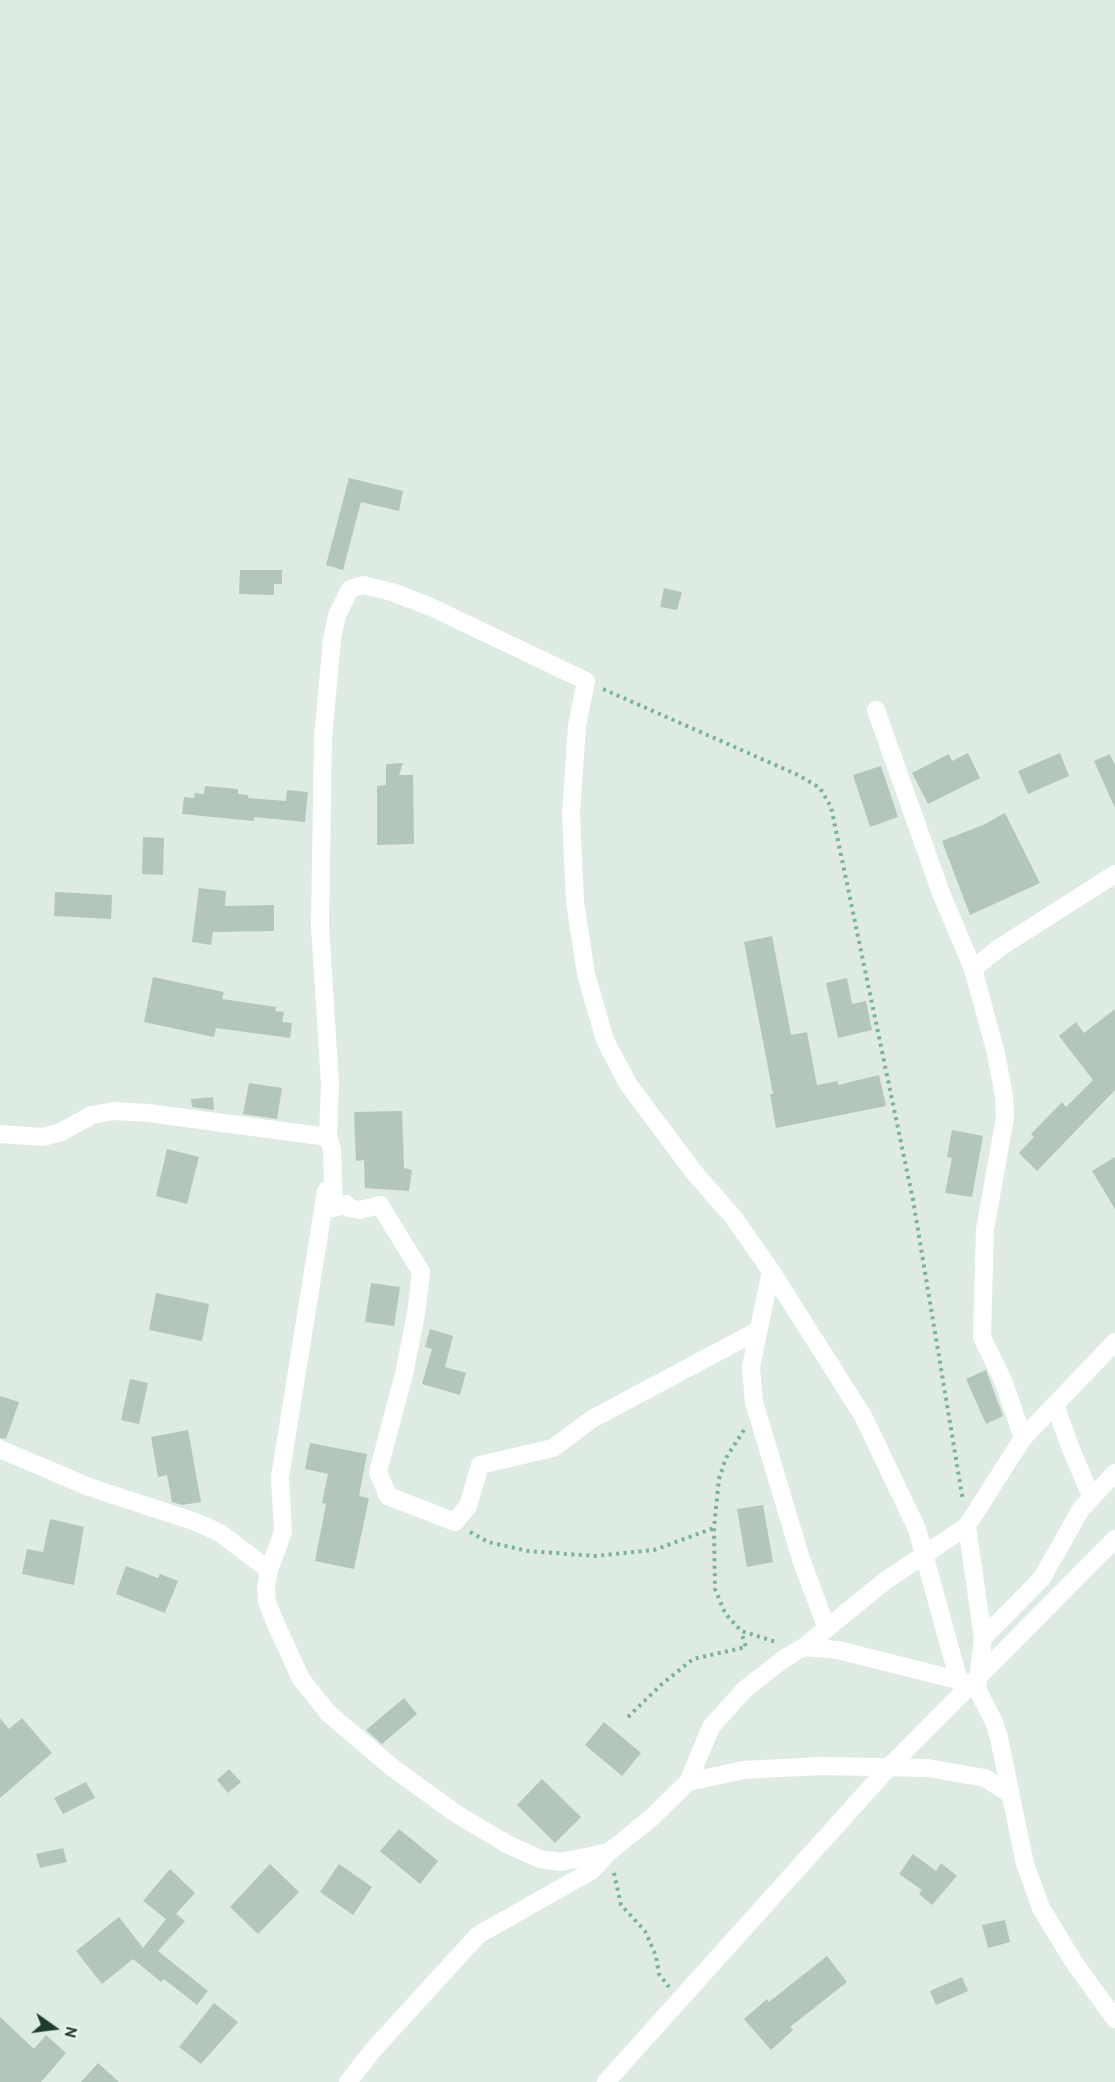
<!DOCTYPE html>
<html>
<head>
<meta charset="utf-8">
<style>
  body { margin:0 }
  #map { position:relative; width:1115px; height:2082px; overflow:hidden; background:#ddebe3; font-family:"PT Sans",sans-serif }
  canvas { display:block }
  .north { position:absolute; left:24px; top:1998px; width:60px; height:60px; -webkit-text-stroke:4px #eef7f1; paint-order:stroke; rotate:104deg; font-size:16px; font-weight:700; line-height:24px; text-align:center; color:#1d3b2f }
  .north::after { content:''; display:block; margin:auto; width:21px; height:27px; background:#1d3b2f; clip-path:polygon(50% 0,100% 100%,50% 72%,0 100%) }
</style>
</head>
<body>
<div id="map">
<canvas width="1115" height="2082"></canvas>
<div class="north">N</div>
</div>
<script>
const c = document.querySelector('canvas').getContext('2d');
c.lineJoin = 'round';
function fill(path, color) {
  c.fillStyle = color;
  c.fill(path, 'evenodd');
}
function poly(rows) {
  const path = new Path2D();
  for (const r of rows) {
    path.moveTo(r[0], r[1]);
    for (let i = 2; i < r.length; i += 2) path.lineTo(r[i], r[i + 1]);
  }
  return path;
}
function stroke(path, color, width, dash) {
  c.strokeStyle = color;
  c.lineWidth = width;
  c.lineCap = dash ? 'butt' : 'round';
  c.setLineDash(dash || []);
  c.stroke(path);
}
const building = poly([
  [349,478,403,491,399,511,361,502,343,570,326,565],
  [240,570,282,570,282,584,274,584,274,595,239,594],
  [664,588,682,592,677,610,660,607],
  [968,753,980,778,928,804,912,773,949,754,952,761],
  [1060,753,1069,776,1028,794,1018,771],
  [1110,754,1115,765,1115,808,1094,761],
  [403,763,399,775,413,775,414,844,377,845,377,786,386,785,386,764],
  [881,766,898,817,870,827,853,775],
  [205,786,238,789,238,794,248,795,248,798,286,801,287,790,308,792,305,822,254,817,254,821,182,814,184,797,194,798,195,793,204,794],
  [1005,813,1040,883,970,915,942,841,983,825],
  [143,837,164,838,163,875,142,874],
  [199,888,226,891,225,906,274,905,274,931,213,932,211,945,192,942],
  [55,892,112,895,111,919,54,916],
  [772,936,791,1035,807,1032,817,1085,838,1081,838,1085,879,1075,886,1106,776,1128,770,1094,773,1094,744,942],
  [153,977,224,992,222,999,276,1007,275,1011,284,1012,282,1022,292,1023,290,1038,216,1028,214,1037,144,1022],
  [847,978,852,1004,866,1001,872,1030,838,1038,826,983],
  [1115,1009,1115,1090,1037,1171,1019,1153,1034,1137,1031,1134,1062,1102,1066,1107,1093,1080,1059,1036,1076,1022,1084,1033],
  [249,1083,282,1088,277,1119,243,1114],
  [213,1097,214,1110,192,1107,191,1099],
  [402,1111,404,1168,412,1170,409,1191,365,1188,364,1160,356,1161,354,1112],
  [952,1130,983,1136,972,1197,945,1193,952,1158,947,1157],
  [167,1149,199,1157,187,1204,156,1196],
  [1115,1157,1115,1209,1092,1171],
  [371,1283,400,1287,394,1326,365,1322],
  [156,1293,209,1304,202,1341,149,1330],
  [430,1329,453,1336,445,1367,466,1373,460,1395,422,1384,432,1349,425,1347],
  [986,1370,1003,1416,986,1424,966,1379],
  [130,1379,148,1383,139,1424,121,1420],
  [0,1396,19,1402,6,1439,0,1438],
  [188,1430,201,1502,182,1505,172,1502,167,1475,158,1477,151,1437],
  [310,1443,367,1454,359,1496,369,1498,354,1569,315,1561,326,1504,322,1503,328,1474,305,1469],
  [763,1505,773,1562,747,1567,737,1509],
  [50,1519,84,1527,74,1585,22,1574,27,1549,43,1552],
  [126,1566,158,1578,160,1574,178,1581,165,1613,116,1594],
  [404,1698,417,1714,382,1744,366,1730],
  [0,1718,9,1729,22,1718,52,1753,0,1798],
  [604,1722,641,1753,622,1776,585,1745],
  [229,1769,241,1782,228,1793,217,1780],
  [542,1779,581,1817,555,1843,517,1805],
  [86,1782,95,1798,63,1814,54,1798],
  [399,1829,438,1861,420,1884,380,1851],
  [63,1848,67,1862,40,1868,36,1854],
  [913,1854,936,1871,941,1863,957,1876,932,1905,919,1894,922,1890,899,1874],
  [270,1864,299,1892,258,1934,230,1907],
  [339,1864,372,1887,353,1915,320,1892],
  [170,1869,195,1893,176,1914,185,1921,158,1951,208,1991,197,2005,164,1979,161,1982,133,1959,102,1984,76,1951,119,1917,143,1948,166,1919,143,1901],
  [1005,1920,1010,1942,988,1948,982,1925],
  [827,1956,847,1982,790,2027,793,2030,771,2050,744,2019,767,1999,769,2002],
  [962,1977,968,1991,936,2005,930,1991],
  [214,2003,238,2022,201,2064,179,2047],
  [0,2017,34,2049,46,2035,66,2053,41,2082,0,2082],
  [98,2063,119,2082,81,2082]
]);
const path = poly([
  [603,689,798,775,820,788,831,807,913,1200,963,1501],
  [744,1430,726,1458,719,1479,714,1528,715,1589,725,1613,741,1631,776,1642],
  [470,1532,488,1542,528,1551,595,1556,654,1550,714,1528],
  [628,1717,662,1684,693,1659,746,1647,741,1632],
  [614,1873,621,1905,645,1931,656,1956,659,1974,669,1987]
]);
const minor = poly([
  [876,710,941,893,973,969,996,1053,1004,1096,1005,1118,985,1229,982,1337,1004,1383,1023,1438],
  [973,969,999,948,1115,874],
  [0,1134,43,1137,61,1132,92,1115,114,1111,148,1113,328,1137],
  [326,1191,280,1477,283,1532,269,1570,266,1588,267,1602,274,1620,301,1679,329,1714,393,1768,455,1813,507,1844,540,1859,561,1862,609,1852,650,1819,688,1782,743,1770,821,1766,928,1768,985,1778,1010,1794],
  [771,1271,751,1367,754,1402,801,1559,827,1629],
  [757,1331,592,1419,553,1448,480,1465,468,1506,455,1522,388,1496,378,1472,404,1374,416,1314,421,1272,380,1205,360,1210,349,1208,346,1204,334,1208,332,1150,328,1137,330,1084,320,925,323,738,332,639,337,615,350,589,363,585,392,592,431,607,586,681,577,726,571,814,575,902,586,974,605,1040,628,1084,693,1171,734,1218,771,1271,863,1416,917,1529,959,1681],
  [1055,1404,1070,1447,1091,1496],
  [0,1449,89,1487,196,1522,220,1533,269,1570],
  [967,1526,983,1638,977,1689,994,1722,999,1738,1025,1864,1041,1908,1073,1961,1115,2019],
  [983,1638,1042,1578,1081,1509,1115,1473],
  [804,1647,838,1650,969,1683],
  [688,1782,711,1727,745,1689,785,1658,804,1647,885,1581,967,1526,1023,1438,1115,1342],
  [348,2082,373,2050,478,1935,591,1871,609,1852],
  [606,2082,889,1767,1115,1539]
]);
fill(building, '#b2c6bb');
stroke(path, '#7ab198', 4, [3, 4.5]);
stroke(minor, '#fff', 18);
</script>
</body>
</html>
